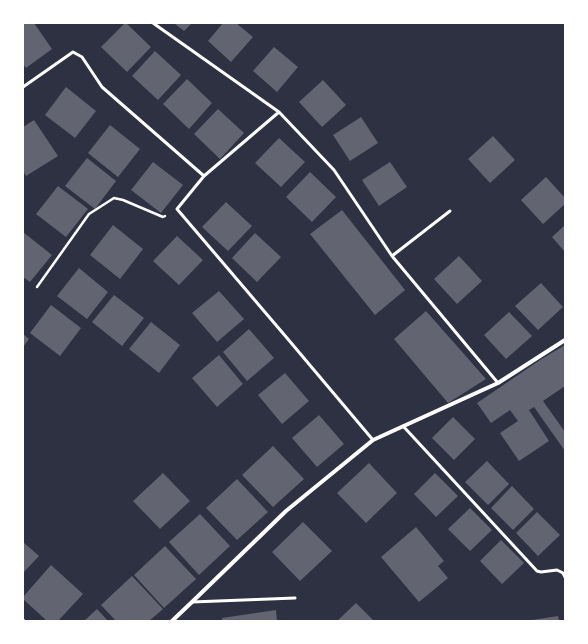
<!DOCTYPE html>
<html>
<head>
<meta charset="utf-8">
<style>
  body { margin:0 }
  #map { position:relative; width:588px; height:644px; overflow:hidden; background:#2d3142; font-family:"Roboto Condensed",sans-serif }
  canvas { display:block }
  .frame { position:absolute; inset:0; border:24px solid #fff; pointer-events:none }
</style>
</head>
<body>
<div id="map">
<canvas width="588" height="644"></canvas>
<div class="frame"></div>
</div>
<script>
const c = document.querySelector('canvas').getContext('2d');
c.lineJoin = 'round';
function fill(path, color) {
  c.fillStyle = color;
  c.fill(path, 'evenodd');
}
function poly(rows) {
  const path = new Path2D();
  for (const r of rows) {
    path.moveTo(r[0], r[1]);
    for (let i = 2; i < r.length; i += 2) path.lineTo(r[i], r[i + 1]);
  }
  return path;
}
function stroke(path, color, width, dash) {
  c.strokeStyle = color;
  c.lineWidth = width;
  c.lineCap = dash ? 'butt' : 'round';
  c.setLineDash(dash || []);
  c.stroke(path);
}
const building = poly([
  [24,23,34,23,52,49,26,68,23,64,23,24],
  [125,23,126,23,151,47,127,72,101,47],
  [174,23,192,23,184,31],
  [223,23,236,23,253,37,231,62,208,41],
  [274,47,298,67,277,92,253,71],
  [155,51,181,75,158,100,132,76],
  [187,79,212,103,189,129,163,104],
  [323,80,346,105,322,127,299,102],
  [66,87,96,111,75,138,45,115],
  [218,109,244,133,220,159,194,134],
  [361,117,378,143,350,161,333,135],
  [34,120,58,156,26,176,23,171,23,127],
  [110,125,140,149,118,177,88,153],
  [493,136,515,160,490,183,468,159],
  [279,138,305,162,281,187,255,163],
  [87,158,116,181,95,209,65,186],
  [153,162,183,185,161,213,131,190],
  [390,162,407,187,379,206,362,180],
  [310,172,336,197,312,222,286,197],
  [546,177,565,198,565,204,543,224,521,200],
  [58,186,88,209,66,237,36,214],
  [226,202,252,226,228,251,202,227],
  [342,210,405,290,375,315,310,234],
  [113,225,143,249,120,279,90,255],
  [565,225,565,252,552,237],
  [23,232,52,255,30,282,23,277],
  [255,233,281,257,257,282,232,258],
  [177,236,203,260,179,285,153,261],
  [459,256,482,281,457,304,434,279],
  [79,268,108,292,87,319,57,296],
  [541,283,563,307,538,330,515,306],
  [219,291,244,319,217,342,192,313],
  [114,295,144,318,122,346,92,322],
  [51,305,81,328,60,356,30,333],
  [426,311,486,379,448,403,394,339],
  [509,312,532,336,506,359,484,335],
  [151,322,180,345,159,373,129,349],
  [249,329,274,358,247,381,223,352],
  [23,334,29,339,23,347],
  [565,345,565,386,543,401,565,432,565,451,534,407,529,410,549,441,519,461,500,433,518,421,510,410,491,423,477,403,540,360],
  [219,355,243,384,217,407,192,378],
  [285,373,309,401,282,424,258,395],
  [319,415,344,444,317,467,292,438],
  [453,417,475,439,454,460,432,438],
  [273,446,304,479,273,507,242,475],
  [487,461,509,484,488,505,465,482],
  [369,463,397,493,366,523,337,493],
  [163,473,190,501,160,529,133,501],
  [435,473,458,496,436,517,414,494],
  [237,479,268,512,237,540,206,508],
  [512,486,534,509,513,530,491,508],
  [470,508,492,530,470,551,448,529],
  [537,512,560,535,538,556,516,533],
  [200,514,230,546,199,575,169,542],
  [303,522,332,551,300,581,272,552],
  [416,527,444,561,438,566,448,578,419,602,381,557],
  [501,540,524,563,502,584,480,561],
  [23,542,39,556,23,573],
  [165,546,196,579,164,608,134,575],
  [51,565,83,594,58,621,47,621,23,599,23,597],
  [132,576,163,609,149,621,116,621,101,605],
  [356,603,374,621,337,621],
  [97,609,108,621,84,621],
  [276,610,277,621,222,621,222,618],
  [558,616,559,621,532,621,532,620]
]);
const path = poly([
  [37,287,89,214,114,198,123,200,163,217,165,216]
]);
const service = poly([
  [153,23,279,112,334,170,392,256,498,383],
  [23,87,73,52,82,57,102,87,204,176],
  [279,112,204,176,177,209,287,338,373,440],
  [392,256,450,211],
  [403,426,537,571,541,572,557,570,563,573,565,577],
  [192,602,295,598],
  [23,620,24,621]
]);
const minor = poly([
  [172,621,192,602,286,511,373,440,498,383,565,340]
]);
fill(building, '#626471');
stroke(path, '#fff', 2.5);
stroke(service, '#fff', 3);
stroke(minor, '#fff', 4);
</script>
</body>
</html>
